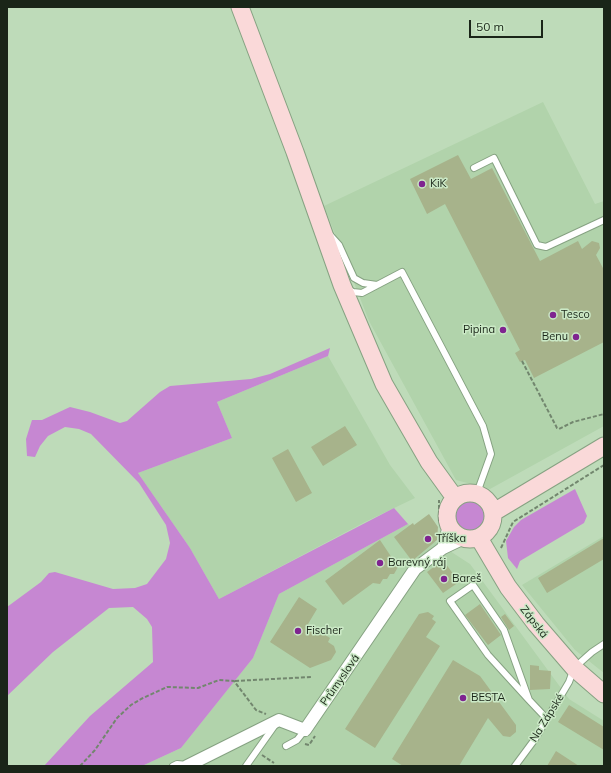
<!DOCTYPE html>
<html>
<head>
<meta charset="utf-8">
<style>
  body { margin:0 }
  #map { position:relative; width:611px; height:773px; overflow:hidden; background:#bedbb9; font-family:Mulish,sans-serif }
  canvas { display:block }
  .frame { position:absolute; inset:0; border:8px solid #1a2518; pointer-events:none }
  .scale { position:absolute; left:469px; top:20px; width:74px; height:18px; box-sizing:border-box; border:2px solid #1a2518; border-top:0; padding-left:5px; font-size:12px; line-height:14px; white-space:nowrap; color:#1a2518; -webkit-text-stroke:3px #cbe9c6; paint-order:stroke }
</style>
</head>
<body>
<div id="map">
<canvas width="611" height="773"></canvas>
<div class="frame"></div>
<div class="scale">50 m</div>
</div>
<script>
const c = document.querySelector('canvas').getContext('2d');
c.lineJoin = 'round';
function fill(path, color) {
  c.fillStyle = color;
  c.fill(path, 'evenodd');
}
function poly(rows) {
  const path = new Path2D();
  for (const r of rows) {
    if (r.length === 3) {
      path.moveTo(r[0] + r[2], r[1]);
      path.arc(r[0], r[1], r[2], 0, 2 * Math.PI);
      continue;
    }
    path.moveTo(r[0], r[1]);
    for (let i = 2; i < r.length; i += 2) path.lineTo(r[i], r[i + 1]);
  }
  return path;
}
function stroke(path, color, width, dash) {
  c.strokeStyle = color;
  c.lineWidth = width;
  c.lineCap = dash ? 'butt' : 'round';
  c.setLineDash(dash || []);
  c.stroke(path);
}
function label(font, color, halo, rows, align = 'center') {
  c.font = font + ' Mulish,sans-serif';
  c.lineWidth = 3;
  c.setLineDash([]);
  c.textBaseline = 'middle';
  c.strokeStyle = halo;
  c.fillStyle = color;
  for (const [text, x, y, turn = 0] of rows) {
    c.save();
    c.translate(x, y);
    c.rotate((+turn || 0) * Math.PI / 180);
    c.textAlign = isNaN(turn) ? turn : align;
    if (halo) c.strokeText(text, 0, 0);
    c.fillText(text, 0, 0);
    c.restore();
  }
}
const built = poly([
  [543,102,595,204,604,201,604,426,490,489,456,480,369,321,324,206],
  [328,356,390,465,415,498,365,522,219,599,190,548,138,473,232,438,217,402],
  [408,524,470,564,569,699,604,721,604,766,142,766,181,748,253,658,279,594],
  [604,536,604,673,575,650,522,585]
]);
const green = poly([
  [330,348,328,356,217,402,232,438,138,473,190,548,219,599,394,508,408,524,279,594,253,658,181,748,142,766,44,766,90,716,153,662,152,627,147,619,133,607,109,608,53,652,7,696,7,607,41,582,49,573,55,572,113,589,135,588,147,584,166,559,170,543,166,525,139,483,91,434,79,429,65,427,48,436,40,446,35,457,27,456,26,439,32,420,42,420,70,407,90,412,120,423,127,421,160,392,170,386,251,379,270,374],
  [575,489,587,516,584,523,520,561,517,569,508,558,506,541,514,527,521,520],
  [471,516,18]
]);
const building = poly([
  [458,155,471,179,492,168,540,261,578,241,582,249,592,241,599,243,600,248,596,255,604,270,604,342,534,378,525,360,520,362,515,353,520,350,445,204,427,214,410,179],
  [345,426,357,445,323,466,311,447],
  [288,449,312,493,296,502,272,458],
  [429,514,438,527,437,540,412,561,394,537,413,523,414,525],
  [604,538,604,559,547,593,538,578],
  [380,540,398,567,394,574,390,574,387,579,383,579,380,584,373,583,343,605,325,581],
  [443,560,459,582,443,593,427,572],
  [299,597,317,609,308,624,330,638,328,642,334,646,336,652,331,660,310,668,270,642],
  [480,604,501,635,488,645,465,615],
  [428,612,434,616,432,619,436,622,426,637,440,646,375,748,345,729,419,614],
  [505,614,514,626,509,630,501,617],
  [453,660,480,676,516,725,516,732,510,737,503,736,488,718,459,766,403,766,392,759],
  [530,665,539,666,539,670,551,671,550,689,530,690],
  [569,705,604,727,604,750,558,722],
  [556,751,579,766,547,766]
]);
const path = poly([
  [522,361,557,428,559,429,573,422,604,414],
  [439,521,439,500],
  [501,548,513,522,604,465],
  [235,681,311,677],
  [305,744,309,745,315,736],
  [262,755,274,763],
  [80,766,95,750,117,718,131,705,141,699,167,687,198,688,219,680,234,681,256,710,266,714]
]);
const lane = poly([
  [474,168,494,158,537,245,546,247,604,220],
  [330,235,339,245,354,278,363,283,377,285],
  [348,289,353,292,362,293,402,272,483,426,491,454,477,493],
  [529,700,504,630,473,585,450,601,488,655,529,700,547,719],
  [286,746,297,740,305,730],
  [173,766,177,764,188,765],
  [246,766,275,725],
  [515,766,535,739,569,682,574,668,592,652,604,644]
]);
const street = poly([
  [443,548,449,526],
  [187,766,279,720,305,730,415,569,443,548,464,538]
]);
const secondary = poly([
  [240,7,295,152,342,285,384,384,429,462,455,498],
  [470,516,23],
  [494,512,604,446],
  [479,538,508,587,536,624,574,668,604,694]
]);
const markers = [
  [422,184,4,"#7f2490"],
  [553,315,4,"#7f2490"],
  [503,330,4,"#7f2490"],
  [576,337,4,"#7f2490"],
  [428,539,4,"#7f2490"],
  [380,563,4,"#7f2490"],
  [444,579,4,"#7f2490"],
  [298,631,4,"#7f2490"],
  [463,698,4,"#7f2490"]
];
const poiNames = [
  ["KiK",430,184],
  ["Tesco",561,315],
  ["Pipina",495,330,"right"],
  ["Benu",568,337,"right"],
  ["Tříška",436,539],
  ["Barevný ráj",388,563],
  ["Bareš",452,579],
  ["Fischer",306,631],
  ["BESTA",471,698]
];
const streetNames = [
  ["Zápská",534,622,52],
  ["Průmyslová",340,680,-55],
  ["Na Zápské",547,718,-58]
];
fill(built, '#b1d3ab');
fill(green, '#c687d2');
fill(building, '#a7b38b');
stroke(lane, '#86a282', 8);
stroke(street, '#86a282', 14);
stroke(secondary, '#86a282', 19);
stroke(path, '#72866e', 2, [4, 2]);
stroke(lane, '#fff', 6);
stroke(street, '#fff', 12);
stroke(secondary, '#fad9d9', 17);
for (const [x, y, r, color] of markers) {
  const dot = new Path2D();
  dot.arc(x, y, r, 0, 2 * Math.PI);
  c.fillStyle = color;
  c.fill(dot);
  stroke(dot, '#cbe9c6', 1.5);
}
label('11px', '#1a2518', '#cbe9c6', poiNames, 'left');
label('11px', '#1a2518', '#cbe9c6', streetNames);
</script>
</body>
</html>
